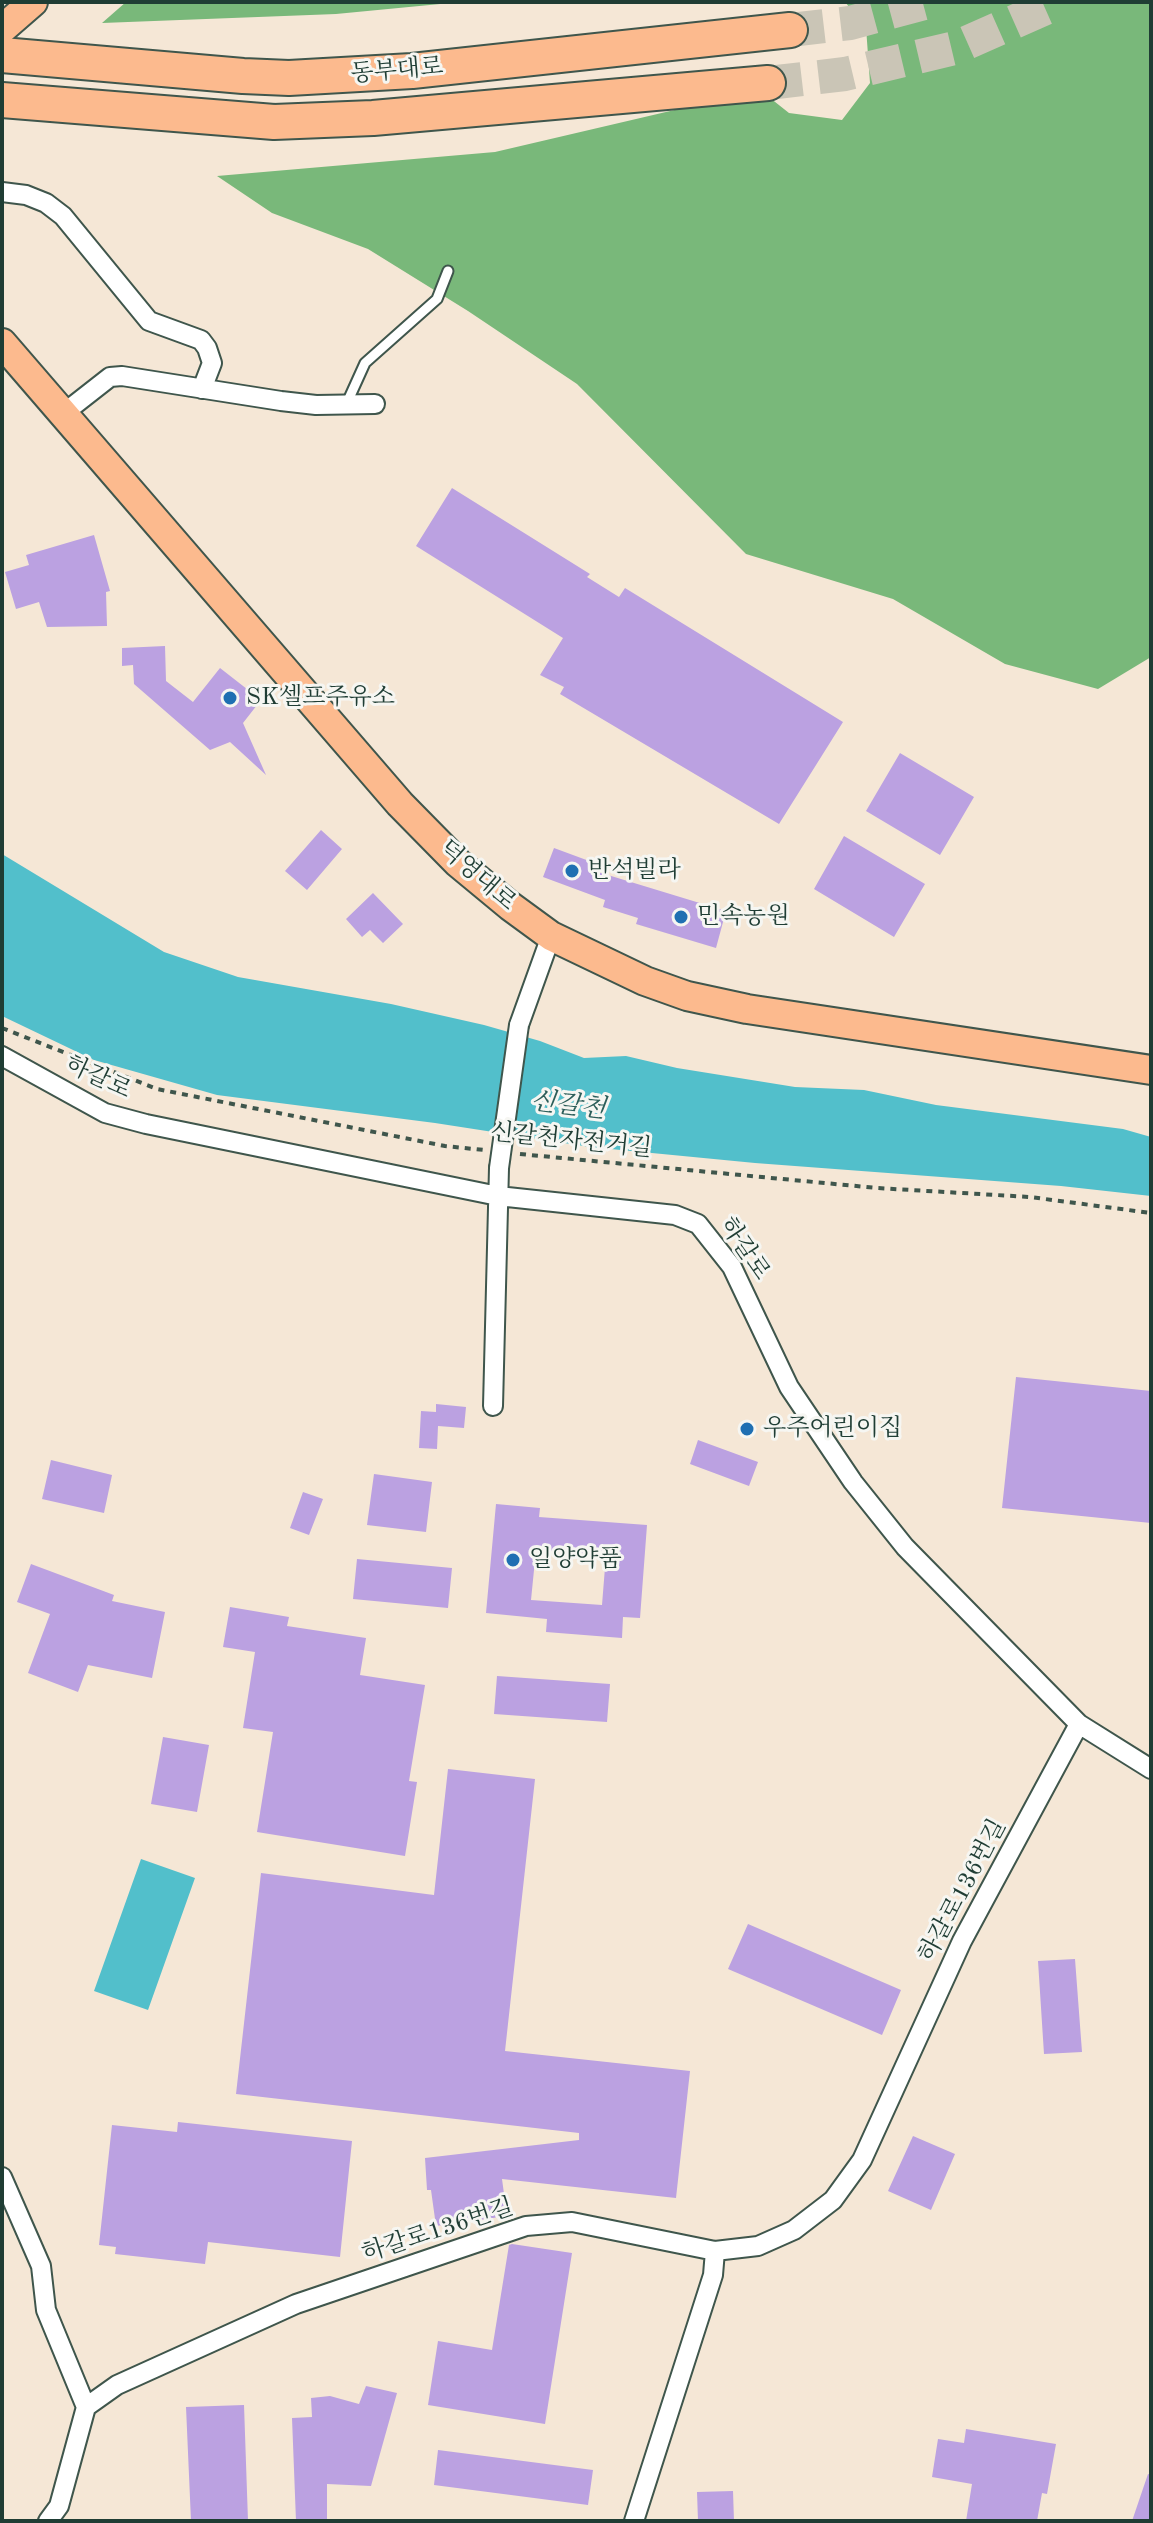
<!DOCTYPE html>
<html>
<head>
<meta charset="utf-8">
<style>
  body { margin:0 }
  #map { position:relative; width:1153px; height:2523px; overflow:hidden; background:#f5e7d6; font-family:"Old Standard TT",serif }
  canvas { display:block }
  .frame { position:absolute; inset:0; border:4px solid #1f3d34; pointer-events:none }
</style>
</head>
<body>
<div id="map">
<canvas width="1153" height="2523"></canvas>
<div class="frame"></div>
</div>
<script>
const c = document.querySelector('canvas').getContext('2d');
c.lineJoin = 'round';
function fill(path, color) {
  c.fillStyle = color;
  c.fill(path, 'evenodd');
}
function poly(rows) {
  const path = new Path2D();
  for (const r of rows) {
    path.moveTo(r[0], r[1]);
    for (let i = 2; i < r.length; i += 2) path.lineTo(r[i], r[i + 1]);
  }
  return path;
}
function stroke(path, color, width, dash) {
  c.strokeStyle = color;
  c.lineWidth = width;
  c.lineCap = dash ? 'butt' : 'round';
  c.setLineDash(dash || []);
  c.stroke(path);
}
function label(font, color, halo, rows, align = 'center') {
  c.font = font + ' "Old Standard TT","Noto Serif KR",serif';
  c.lineWidth = 6;
  c.setLineDash([]);
  c.textBaseline = 'middle';
  c.strokeStyle = halo;
  c.fillStyle = color;
  for (const [text, x, y, turn = 0] of rows) {
    c.save();
    c.translate(x, y);
    c.rotate((+turn || 0) * Math.PI / 180);
    c.textAlign = isNaN(turn) ? turn : align;
    if (halo) c.strokeText(text, 0, 0);
    c.fillText(text, 0, 0);
    c.restore();
  }
}
const forest = poly([
  [126,2,461,2,336,14,102,23],
  [845,2,1151,2,1151,657,1098,689,1005,664,893,599,746,554,577,384,468,311,368,249,272,213,217,176,495,152,760,90,789,113,842,120,870,83,866,27]
]);
const water = poly([
  [2,854,164,952,238,977,391,1004,484,1025,540,1041,584,1058,626,1056,677,1068,795,1087,864,1090,936,1105,1123,1129,1151,1137,1151,1196,1061,1186,755,1163,590,1147,435,1123,217,1095,94,1060,2,1016],
  [141,1859,195,1878,148,2010,94,1991]
]);
const building = poly([
  [452,488,590,574,587,577,619,597,625,588,843,722,779,824,560,694,564,687,540,675,563,638,416,546],
  [94,535,110,591,106,592,107,626,47,627,39,602,16,609,5,572,29,565,26,555],
  [165,646,166,681,193,702,220,668,261,700,243,723,266,775,230,742,210,750,134,684,133,665,122,666,122,648],
  [900,753,974,797,940,855,866,811],
  [321,830,342,849,307,890,285,871],
  [844,836,925,884,894,937,814,889],
  [554,848,600,865,598,872,726,911,716,948,636,924,638,918,603,907,605,900,543,877],
  [373,893,403,924,383,943,370,930,362,937,346,919],
  [1016,1377,1151,1391,1151,1523,1002,1508],
  [436,1404,466,1407,464,1428,438,1426,437,1449,419,1448,421,1411,436,1412],
  [698,1440,758,1462,749,1486,690,1464],
  [51,1460,112,1475,104,1513,42,1499],
  [374,1474,432,1482,426,1532,367,1525],
  [303,1492,323,1499,309,1535,290,1528],
  [496,1504,540,1508,539,1517,647,1525,640,1618,623,1617,622,1638,546,1632,547,1619,486,1613],
  [536,1550,606,1555,602,1605,531,1600],
  [357,1559,452,1568,448,1608,353,1599],
  [31,1564,114,1595,112,1601,165,1612,152,1678,88,1665,78,1692,28,1673,50,1614,17,1602],
  [230,1607,289,1617,287,1626,366,1638,360,1675,425,1685,409,1781,417,1782,405,1856,257,1832,273,1732,243,1728,255,1652,223,1647],
  [497,1676,610,1684,607,1722,494,1714],
  [163,1737,209,1745,197,1812,151,1804],
  [448,1769,535,1779,505,2051,690,2071,676,2198,502,2179,507,2216,436,2226,431,2190,427,2190,425,2158,579,2140,579,2133,236,2094,261,1873,434,1895],
  [748,1924,901,1990,882,2035,728,1969],
  [1075,1959,1082,2052,1044,2054,1038,1961],
  [178,2122,352,2141,340,2257,208,2242,205,2264,115,2254,116,2247,99,2245,112,2125,177,2132],
  [913,2136,955,2154,931,2210,888,2191],
  [512,2244,572,2253,545,2424,428,2405,438,2341,492,2350,509,2245],
  [366,2386,397,2393,371,2486,327,2484,327,2521,296,2521,292,2418,312,2417,311,2398,330,2396,359,2404],
  [244,2405,248,2521,191,2521,186,2407],
  [966,2429,1056,2444,1047,2494,1042,2493,1037,2521,966,2521,972,2484,932,2477,938,2439,964,2443],
  [438,2450,593,2470,588,2505,434,2485],
  [1148,2474,1151,2475,1151,2521,1132,2521],
  [733,2491,734,2521,698,2521,697,2492]
]);
const highwayTunnel = poly([
  [790,30,850,23,928,2],
  [768,83,845,74,955,48,1059,2]
]);
const path = poly([
  [2,1028,157,1089,445,1146,484,1150],
  [520,1154,877,1188,1030,1197,1151,1213]
]);
const lane = poly([
  [346,405,365,363,437,299,448,271]
]);
const street = poly([
  [2,192,26,195,46,203,63,216,149,321,201,340,207,348,212,363,202,389],
  [64,413,110,377,122,376,281,401,316,405,375,404],
  [519,1025,551,936],
  [2,1056,105,1113,146,1124,498,1196,675,1215,698,1224,732,1267,789,1387,853,1482,905,1547,1079,1724,1151,1769],
  [493,1406,499,1168],
  [2,2177,41,2266,46,2310,86,2407],
  [48,2521,59,2506,86,2407,117,2385,296,2304,526,2226,572,2222,715,2251,758,2246,794,2230,833,2200,862,2160,962,1941,1079,1724],
  [634,2521,713,2275,715,2251]
]);
const primary = poly([
  [2,29,33,2],
  [2,343,400,804,458,863,510,906,551,936,645,981,687,996,747,1009,1151,1070]
]);
const highway = poly([
  [2,55,243,76,289,78,412,71,790,30],
  [2,100,274,122,373,118,768,83]
]);
const streetBridge = poly([
  [499,1168,519,1025]
]);
const markers = [
  [230,698,8,"#1f6fb2"],
  [572,871,8,"#1f6fb2"],
  [681,917,8,"#1f6fb2"],
  [747,1429,8,"#1f6fb2"],
  [513,1560,8,"#1f6fb2"]
];
const streetNames = [
  ["동부대로",397,71,-5],
  ["덕영대로",477,876,41],
  ["하갈로",98,1078,25],
  ["신갈천자전거길",571,1141,6],
  ["하갈로",744,1249,56],
  ["하갈로136번길",963,1891,-62],
  ["하갈로136번길",438,2231,-18]
];
const poiNames = [
  ["SK셀프주유소",246,698],
  ["반석빌라",588,871],
  ["민속농원",697,917],
  ["우주어린이집",763,1429],
  ["일양약품",529,1560]
];
const waterNames = [
  ["신갈천",568,1106,7]
];
fill(forest, '#79b87a');
fill(water, '#52bfcb');
fill(building, '#bba1e1');
stroke(highwayTunnel, '#cac5b6', 34, [34, 17]);
stroke(lane, '#3f564c', 13);
stroke(street, '#3f564c', 22);
stroke(primary, '#3f564c', 32);
stroke(highway, '#3f564c', 38);
stroke(path, '#3f564c', 4, [6, 6]);
stroke(lane, '#fff', 9);
stroke(street, '#fff', 18);
stroke(primary, '#fcba8e', 28);
stroke(highway, '#fcba8e', 34);
stroke(streetBridge, '#3f564c', 22, []);
stroke(streetBridge, '#fff', 18);
for (const [x, y, r, color] of markers) {
  const dot = new Path2D();
  dot.arc(x, y, r, 0, 2 * Math.PI);
  c.fillStyle = color;
  c.fill(dot);
  stroke(dot, '#f6f6f2', 3);
}
label('24px', '#1f3d34', '#f6f6f2', streetNames);
label('24px', '#1f3d34', '#f6f6f2', poiNames, 'left');
label('italic 26px', '#2c5e5a', '#f6f6f2', waterNames);
</script>
</body>
</html>
